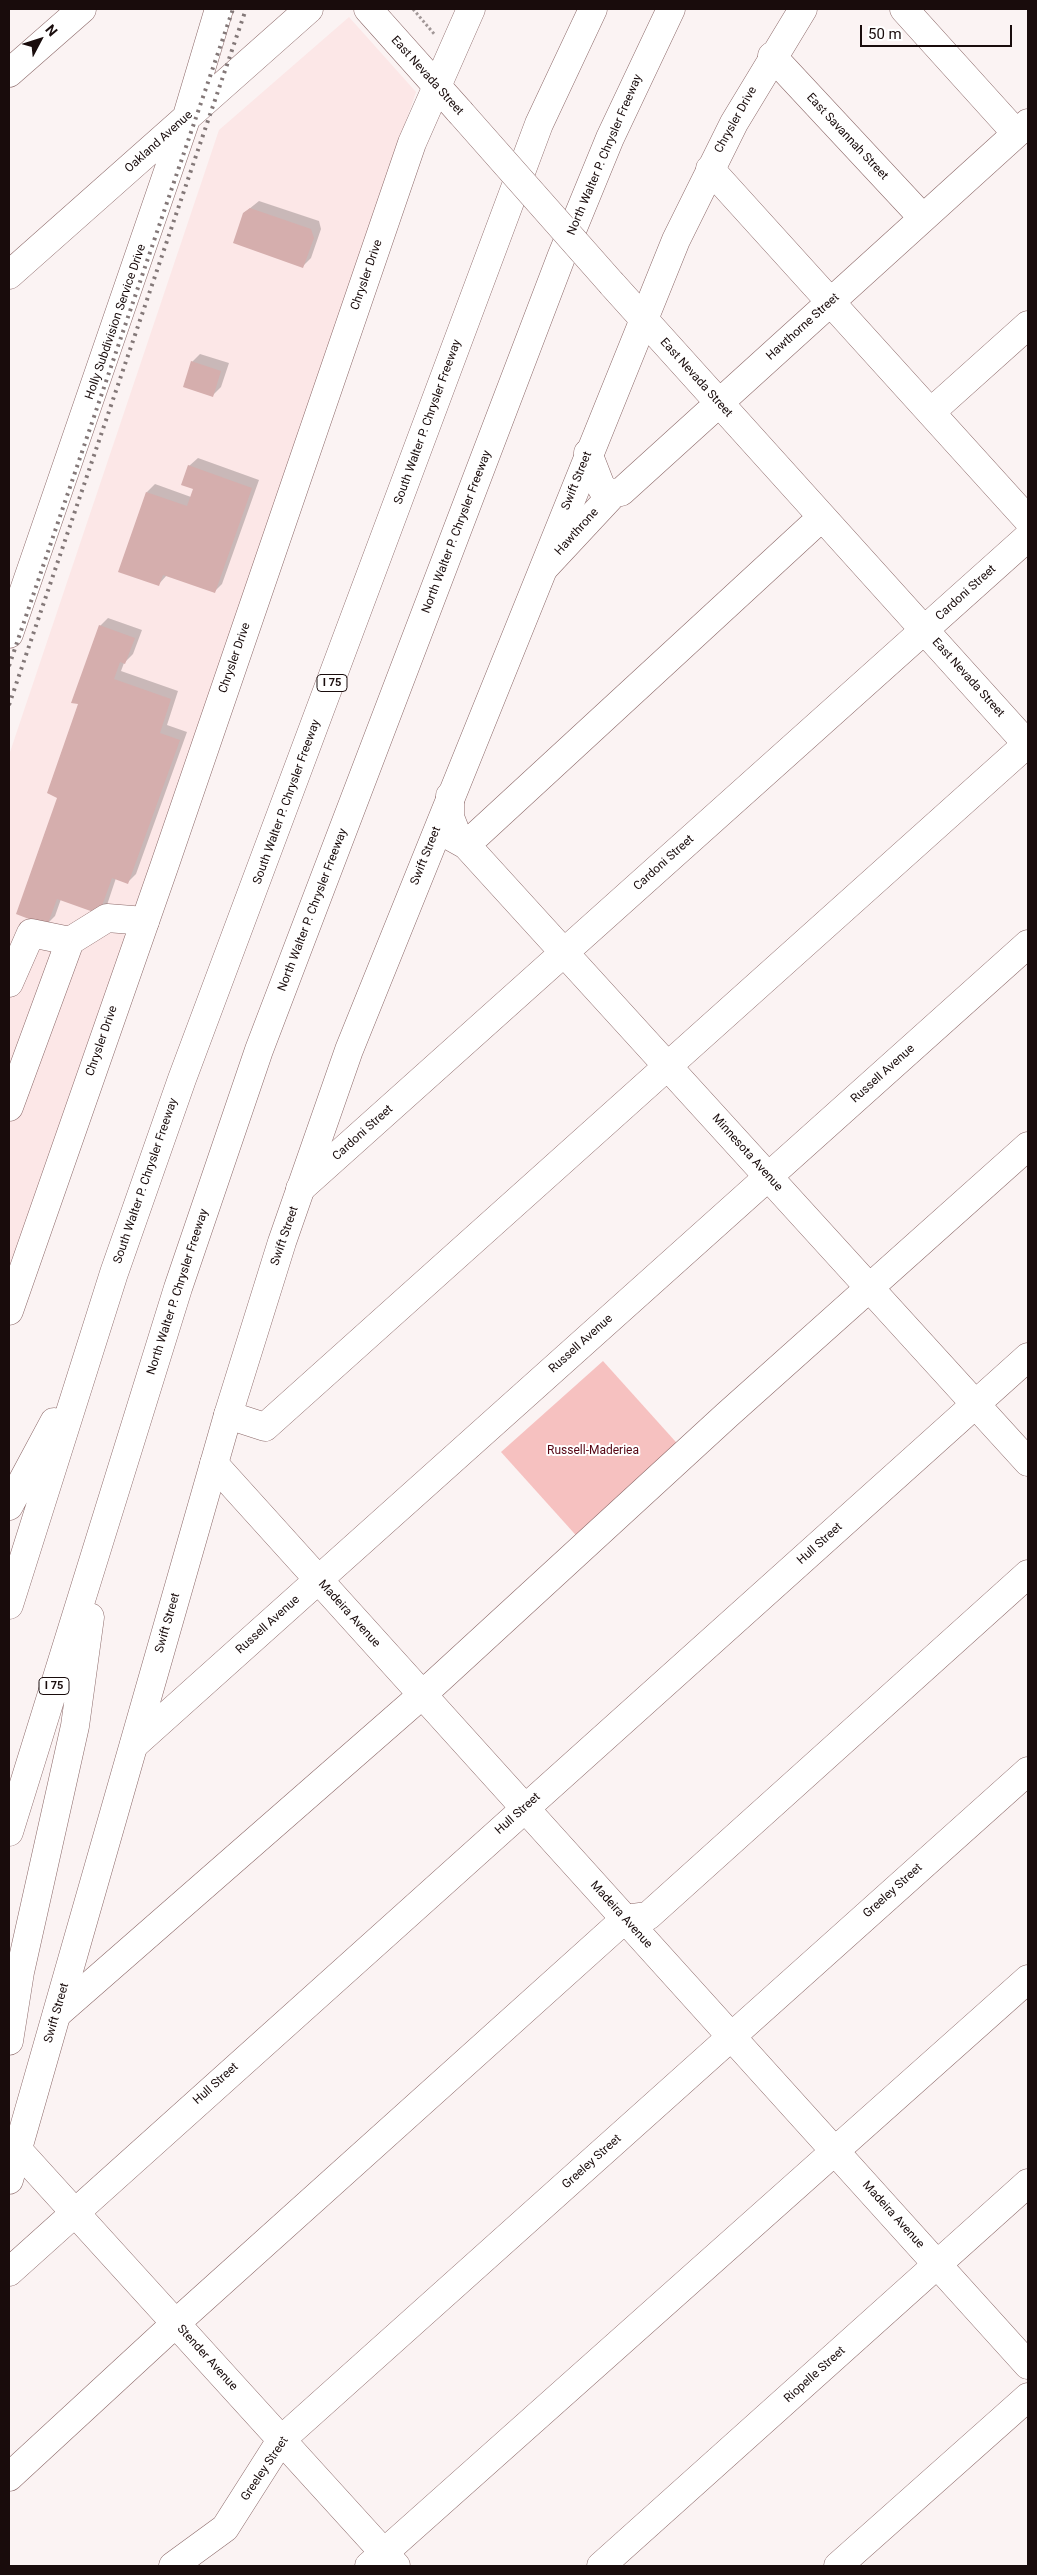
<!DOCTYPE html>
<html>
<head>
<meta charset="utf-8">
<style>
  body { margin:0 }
  #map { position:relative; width:1037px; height:2575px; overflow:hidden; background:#fbf3f3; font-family:Roboto,sans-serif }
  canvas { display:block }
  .frame { position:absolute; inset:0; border:10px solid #190c0c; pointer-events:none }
  .north { position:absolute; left:15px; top:15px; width:50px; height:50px; -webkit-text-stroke:4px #fff; paint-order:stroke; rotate:50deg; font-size:14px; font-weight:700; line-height:20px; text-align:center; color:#190c0c }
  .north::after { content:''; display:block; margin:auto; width:18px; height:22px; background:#190c0c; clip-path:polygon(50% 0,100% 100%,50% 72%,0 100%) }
  .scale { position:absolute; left:860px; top:25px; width:152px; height:22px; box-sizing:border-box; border:2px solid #190c0c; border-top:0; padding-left:6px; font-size:15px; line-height:18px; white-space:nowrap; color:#190c0c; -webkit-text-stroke:4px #fff; paint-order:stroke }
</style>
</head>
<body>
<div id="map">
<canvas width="1037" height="2575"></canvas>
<div class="frame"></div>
<div class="north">N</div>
<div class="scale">50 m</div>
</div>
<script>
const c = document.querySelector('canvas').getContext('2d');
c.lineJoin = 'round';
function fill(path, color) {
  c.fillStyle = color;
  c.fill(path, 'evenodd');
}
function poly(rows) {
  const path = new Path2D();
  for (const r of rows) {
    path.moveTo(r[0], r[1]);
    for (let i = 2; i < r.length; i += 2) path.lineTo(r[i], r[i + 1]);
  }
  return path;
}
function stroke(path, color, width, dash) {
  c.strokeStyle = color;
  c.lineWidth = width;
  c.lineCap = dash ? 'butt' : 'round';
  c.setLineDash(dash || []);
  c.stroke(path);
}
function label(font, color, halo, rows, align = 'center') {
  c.font = font + ' Roboto,sans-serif';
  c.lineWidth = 4;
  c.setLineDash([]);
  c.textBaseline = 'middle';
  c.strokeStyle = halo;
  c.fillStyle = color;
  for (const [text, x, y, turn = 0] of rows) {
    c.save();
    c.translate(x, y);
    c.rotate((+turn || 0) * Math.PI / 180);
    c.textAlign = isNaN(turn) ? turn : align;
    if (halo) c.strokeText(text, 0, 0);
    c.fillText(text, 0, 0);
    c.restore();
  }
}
const built = poly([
  [349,17,416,92,9,1278,9,755,219,130]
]);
const green = poly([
  [603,1361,684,1451,582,1542,501,1452]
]);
const shadow = poly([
  [259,201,319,221,321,229,311,258,303,266,244,213],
  [200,354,229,363,221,387,213,395,192,362],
  [198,458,259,480,222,584,214,592,167,575,158,585,147,492,155,484,191,497,195,488,189,466],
  [108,618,142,630,133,654,124,663,121,671,178,691,167,725,187,732,136,874,128,882,116,878,107,905,99,913,61,899,55,916,47,924,58,797,100,626]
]);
const building = poly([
  [250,208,311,229,314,238,303,268,233,243,243,213],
  [191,361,221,371,213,397,183,387],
  [188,465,252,488,215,593,163,575,159,586,118,572,146,492,187,506,193,489,181,485],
  [99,625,135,638,125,664,120,662,114,679,171,699,160,733,180,740,128,884,112,878,99,914,57,899,47,926,16,914,57,798,47,793,78,704,71,703]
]);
const path = poly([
  [413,9,435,35]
]);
const minor = poly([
  [368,9,460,112],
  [904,9,1016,133],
  [772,56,922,217],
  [9,73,82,9],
  [710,169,1028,520],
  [9,275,309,9],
  [612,284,1028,745],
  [931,412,1028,325],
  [588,453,602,489,608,493,621,492,1028,123],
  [545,567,614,493],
  [9,634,187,116,219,9],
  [450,796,450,817,457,835,1028,1462],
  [450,836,466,845,822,517],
  [9,983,31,933,70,941],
  [9,1107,70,941,107,918,145,921],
  [300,1189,1028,537],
  [228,1415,265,1427,1027,744],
  [214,1464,1028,2365],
  [134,1745,1028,944],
  [57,2014,422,1695,727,1415,1028,1146],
  [18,2150,396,2566],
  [9,2272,1028,1357],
  [9,2477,176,2323,625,1919,648,1916,1028,1574],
  [173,2566,225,2528,281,2440,1028,1771],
  [369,2566,1028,1979],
  [601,2566,1028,2183],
  [838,2566,1028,2397]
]);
const major = poly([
  [9,1311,164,867,412,143,471,9],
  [9,2180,228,1415,282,1242,349,1050,676,240,734,123,803,9]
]);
const highway = poly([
  [9,1506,54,1422],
  [9,1605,114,1273,182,1079,539,124,593,9],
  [9,1832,178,1288,259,1050,562,255,610,138,671,9],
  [9,2041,20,1972,75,1726,90,1617]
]);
const rail = poly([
  [9,666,233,9],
  [9,705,246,9]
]);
const minorBridge = poly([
  [460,112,612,284]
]);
const shields = [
  [332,683,30],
  [54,1686,30]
];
const shieldNames = [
  ["I 75",332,683],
  ["I 75",54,1686]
];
const streetNames = [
  ["East Nevada Street",427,76,48],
  ["Chrysler Drive",736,120,-61],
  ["East Savannah Street",847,137,47],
  ["Oakland Avenue",159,142,-42],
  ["North Walter P. Chrysler Freeway",605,155,-67],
  ["Chrysler Drive",367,275,-71],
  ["Holly Subdivision Service Drive",116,322,-71],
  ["Hawthorne Street",803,327,-42],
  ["East Nevada Street",696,378,48],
  ["South Walter P. Chrysler Freeway",428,422,-70],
  ["Swift Street",577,481,-68],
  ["North Walter P. Chrysler Freeway",457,532,-69],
  ["Hawthrone",577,532,-48],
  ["Cardoni Street",966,593,-42],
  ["Chrysler Drive",235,658,-71],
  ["East Nevada Street",968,678,48],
  ["South Walter P. Chrysler Freeway",287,802,-70],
  ["Swift Street",426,856,-68],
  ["Cardoni Street",664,863,-42],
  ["North Walter P. Chrysler Freeway",313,910,-69],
  ["Chrysler Drive",102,1041,-71],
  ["Russell Avenue",883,1074,-42],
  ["Cardoni Street",363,1133,-42],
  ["Minnesota Avenue",747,1153,48],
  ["South Walter P. Chrysler Freeway",146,1181,-71],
  ["Swift Street",285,1236,-71],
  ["North Walter P. Chrysler Freeway",178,1292,-72],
  ["Russell Avenue",581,1344,-42],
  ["Hull Street",820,1544,-42],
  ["Madeira Avenue",349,1614,48],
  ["Swift Street",168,1623,-74],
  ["Russell Avenue",268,1625,-42],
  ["Hull Street",518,1814,-42],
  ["Greeley Street",893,1891,-42],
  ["Madeira Avenue",621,1915,48],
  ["Swift Street",57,2013,-74],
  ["Hull Street",216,2084,-42],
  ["Greeley Street",592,2162,-42],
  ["Madeira Avenue",893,2215,48],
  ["Stender Avenue",207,2358,48],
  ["Riopelle Street",815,2375,-42],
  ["Greeley Street",265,2469,-56]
];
const parkNames = [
  ["Russell-Maderiea",593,1451]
];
fill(built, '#fce7e7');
fill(green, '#f6c1c0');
fill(shadow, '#0003');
fill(building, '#d5aead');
stroke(minor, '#8c6969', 29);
stroke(major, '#8c6969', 29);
stroke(highway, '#8c6969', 29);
stroke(path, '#a19797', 3, [2.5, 2.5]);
stroke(minor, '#fff', 28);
stroke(major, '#fff', 28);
stroke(highway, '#fff', 28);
stroke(rail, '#837878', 4, [2.5, 5]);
stroke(minorBridge, '#8c6969', 29, []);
stroke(minorBridge, '#fff', 28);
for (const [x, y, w] of shields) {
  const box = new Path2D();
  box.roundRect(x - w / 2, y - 8.5, w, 17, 4);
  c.fillStyle = '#fff';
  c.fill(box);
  stroke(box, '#190c0c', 1);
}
label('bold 11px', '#190c0c', null, shieldNames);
label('12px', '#190c0c', '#fff', streetNames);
label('12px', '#550513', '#fff', parkNames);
</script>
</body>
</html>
